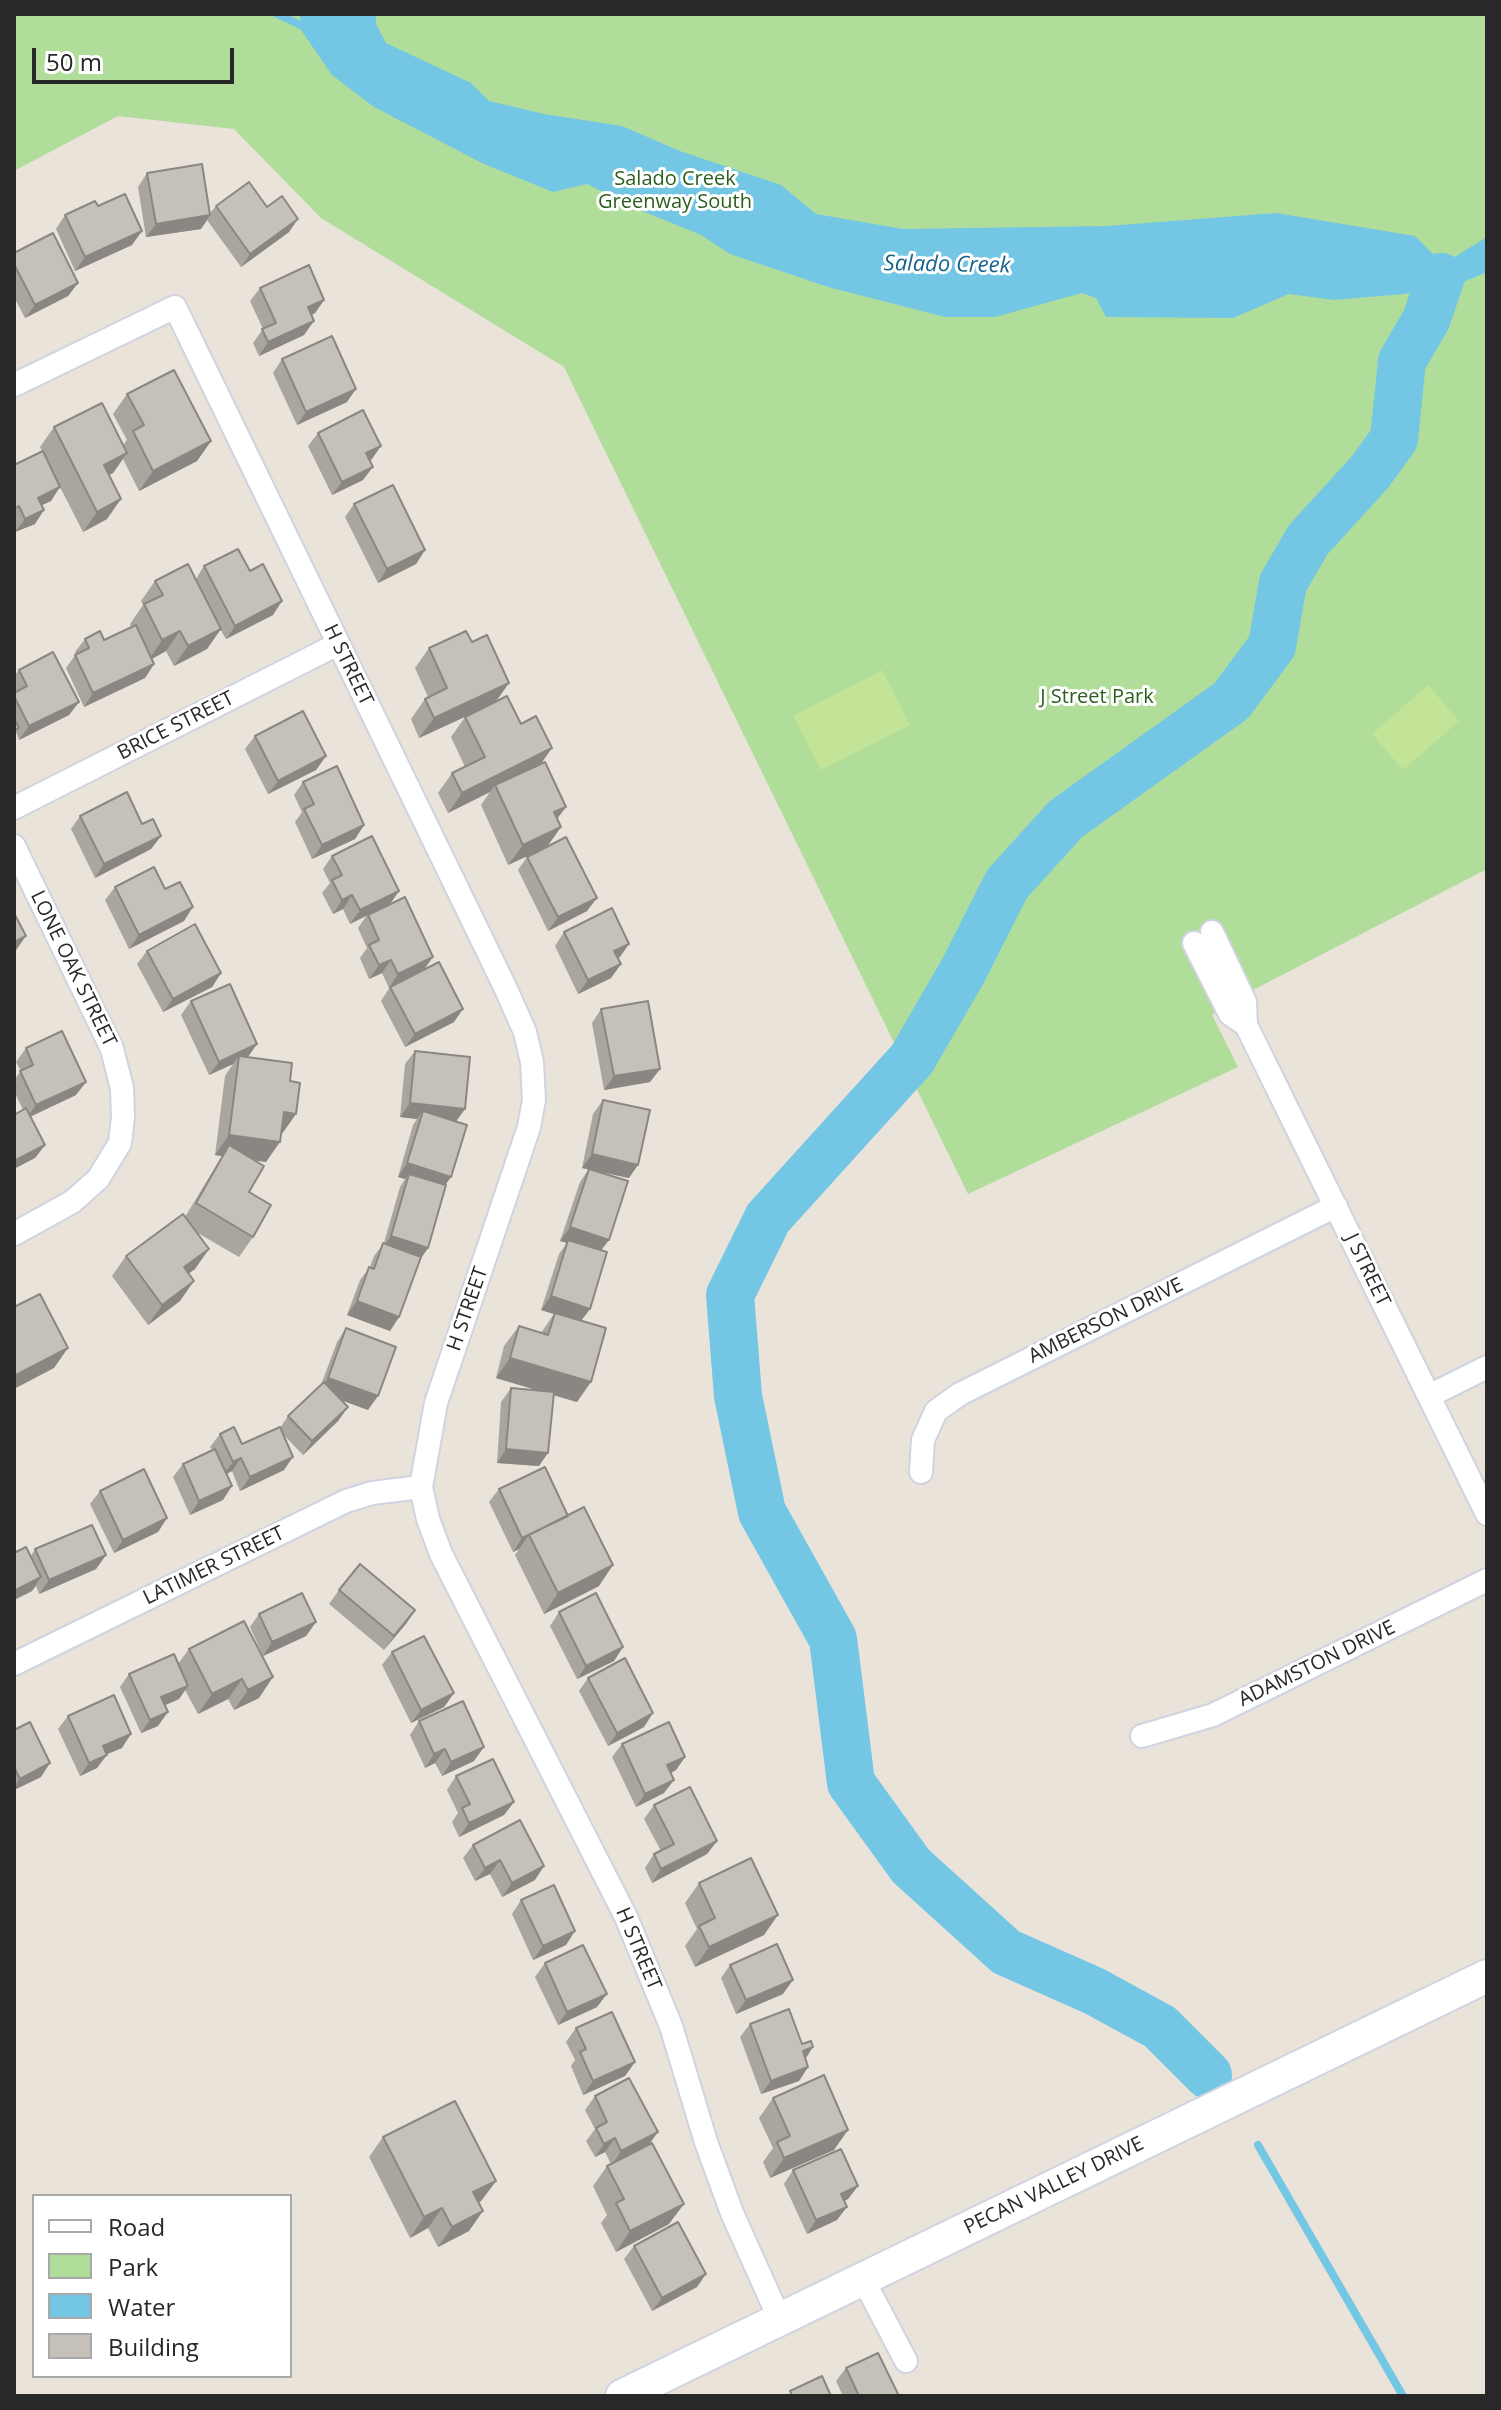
<!DOCTYPE html>
<html>
<head>
<meta charset="utf-8">
<style>
  body { margin:0 }
  #map { position:relative; width:1501px; height:2410px; overflow:hidden; background:#e9e3da; font-family:"Open Sans",sans-serif }
  canvas { display:block }
  .frame { position:absolute; inset:0; border:16px solid #282828; pointer-events:none }
  .legend { position:absolute; left:32px; top:2194px; width:260px; height:184px; box-sizing:border-box; background:#fff; border:2px solid #a9a9a9; margin:0; padding:10px 14px; list-style:none; font-size:24px; color:#282828 }
  .legend li { display:flex; align-items:center; gap:16px; height:40px }
  .legend b { width:40px; border:2px solid #a9a9a9 }
  .scale { position:absolute; left:32px; top:48px; width:202px; height:36px; box-sizing:border-box; border:4px solid #282828; border-top:0; padding-left:10px; font-size:24px; line-height:28px; white-space:nowrap; color:#282828; -webkit-text-stroke:6px #fff; paint-order:stroke }
</style>
</head>
<body>
<div id="map">
<canvas width="1501" height="2410"></canvas>
<div class="frame"></div>
<ul class="legend">
<li><b style="height:10px;background:#fff"></b>Road</li>
<li><b style="height:22px;background:#b0dd9a"></b>Park</li>
<li><b style="height:22px;background:#73c7e5"></b>Water</li>
<li><b style="height:22px;background:#c5c1b9"></b>Building</li>
</ul>
<div class="scale">50 m</div>
</div>
<script>
const c = document.querySelector('canvas').getContext('2d');
c.lineJoin = 'round';
function fill(path, color) {
  c.fillStyle = color;
  c.fill(path, 'evenodd');
}
function poly(rows) {
  const path = new Path2D();
  for (const r of rows) {
    path.moveTo(r[0], r[1]);
    for (let i = 2; i < r.length; i += 2) path.lineTo(r[i], r[i + 1]);
  }
  return path;
}
function stroke(path, color, width, dash) {
  c.strokeStyle = color;
  c.lineWidth = width;
  c.lineCap = dash ? 'butt' : 'round';
  c.setLineDash(dash || []);
  c.stroke(path);
}
function label(font, color, halo, rows, align = 'center') {
  c.font = font + ' "Open Sans",sans-serif';
  c.lineWidth = 6;
  c.setLineDash([]);
  c.textBaseline = 'middle';
  c.strokeStyle = halo;
  c.fillStyle = color;
  for (const [text, x, y, turn = 0] of rows) {
    c.save();
    c.translate(x, y);
    c.rotate((+turn || 0) * Math.PI / 180);
    c.textAlign = isNaN(turn) ? turn : align;
    if (halo) c.strokeText(text, 0, 0);
    c.fillText(text, 0, 0);
    c.restore();
  }
}
const green = poly([
  [14,14,1487,14,1487,869,1253,990,1212,1015,1238,1067,968,1194,564,367,321,218,234,129,118,116,14,171]
]);
const pitch = poly([
  [882,670,910,725,821,770,793,716],
  [1428,685,1459,721,1403,770,1372,734]
]);
const water = poly([
  [300,14,376,14,376,24,386,43,471,83,489,101,544,114,622,126,680,151,781,185,816,214,903,229,1107,226,1276,213,1415,236,1436,257,1453,258,1487,237,1487,272,1459,284,1404,294,1334,300,1289,294,1233,318,1106,317,1096,298,1082,293,995,317,945,317,828,287,730,254,701,235,635,208,587,184,553,192,484,164,374,107,332,75,301,30]
]);
const stream = poly([
  [277,14,309,29],
  [1258,2145,1403,2396]
]);
const river = poly([
  [1208,2075,1160,2027,1094,1991,1006,1952,911,1866,851,1783,833,1639,762,1512,738,1396,730,1295,768,1218,912,1059,963,971,1007,884,1066,819,1231,701,1272,646,1283,583,1308,540,1370,472,1394,439,1402,361,1426,320,1441,277]
]);
const street = poly([
  [14,385,175,307,505,987,525,1032,532,1062,534,1100,529,1127,436,1403,421,1487,428,1519,441,1554,626,1917,671,2026,706,2142,732,2213,780,2320],
  [14,808,338,644],
  [14,846,112,1049,122,1088,123,1117,120,1143,98,1179,72,1202,14,1234],
  [1212,932,1245,1002,1246,1025,1487,1514],
  [1194,943,1230,1014,1246,1025],
  [1429,1396,1487,1367],
  [921,1472,923,1440,936,1411,960,1394,1336,1206],
  [14,1664,346,1501,372,1493,421,1487],
  [1142,1736,1213,1715,1487,1580],
  [863,2279,906,2361]
]);
const secondary = poly([
  [622,2396,1487,1976]
]);
const wall = poly([
  [147,173,210,213,216,206,267,207,289,232,241,267,207,220,201,229,146,237,138,187],
  [98,206,132,245,75,271,56,229,65,215],
  [14,253,78,283,68,296,25,318,14,297],
  [260,288,324,300,315,313,311,315,304,335,259,356,253,343,263,329,250,301],
  [282,359,347,402,297,425,273,373],
  [127,394,211,441,197,461,139,491,123,459,113,473,109,475,107,519,83,532,59,485,51,501,42,505,35,524,15,532,14,530,14,465,42,451,40,447,54,427,123,445,127,440,113,414],
  [318,433,372,459,370,460,363,480,332,495,308,446],
  [354,504,425,550,416,564,378,583,345,517],
  [204,566,273,615,226,639,220,629,207,649,174,666,166,651,152,659,154,664,145,678,84,707,66,668,76,654,75,652,85,639,104,640,131,627,130,624,143,605,141,601,155,581,196,579],
  [429,648,496,702,541,764,557,818,548,846,587,911,548,931,518,870,527,857,536,852,508,865,481,805,490,792,448,813,438,793,452,773,465,767,451,737,465,717,469,715,419,738,411,719,425,699,428,697,415,668],
  [19,670,79,702,69,715,19,740,16,732,14,734,14,676],
  [255,736,326,756,316,770,268,794,245,749],
  [303,782,364,825,355,839,312,859,295,822,302,812,294,795],
  [80,816,161,836,151,849,95,878,71,829],
  [332,856,399,891,390,904,454,1022,405,1047,381,1001,390,987,396,984,389,988,382,973,369,979,360,958,367,948,358,928,367,915,350,924,343,909,333,914,322,893,330,883,323,869],
  [115,887,165,889,184,921,129,949,105,900],
  [564,932,629,944,618,958,621,964,611,978,578,994,555,946],
  [147,951,221,973,212,987,163,1012,137,964],
  [191,1001,257,1044,248,1057,282,1134,266,1162,255,1160,249,1192,253,1237,239,1257,196,1232,195,1269,189,1273,180,1301,148,1325,112,1276,126,1256,185,1217,222,1156,215,1155,225,1076,233,1064,209,1075,181,1015],
  [601,1009,660,1069,650,1082,604,1090,592,1023],
  [26,1048,76,1095,30,1117,45,1145,35,1158,23,1110,14,1091,14,1080,21,1071,16,1062],
  [415,1051,465,1109,456,1121,446,1185,428,1248,421,1258,399,1317,390,1331,347,1315,360,1280,370,1267,374,1256,384,1243,400,1187,405,1179,398,1177,413,1125,417,1119,400,1117,405,1064],
  [603,1100,629,1178,596,1171,601,1250,590,1309,581,1321,577,1402,553,1395,539,1466,497,1463,501,1402,511,1388,536,1390,496,1378,504,1346,519,1326,541,1333,554,1314,541,1310,559,1254,567,1243,560,1241,580,1182,589,1169,582,1168,593,1114],
  [346,1328,368,1410,341,1400,348,1407,338,1421,303,1455,283,1434,284,1470,240,1491,232,1471,227,1474,223,1500,190,1515,173,1477,183,1464,212,1450,210,1447,220,1434,242,1444,280,1428,288,1416,321,1385,337,1342],
  [499,1489,599,1586,544,1614,515,1555,519,1549,513,1552,489,1502],
  [100,1491,167,1518,158,1532,114,1553,90,1504],
  [35,1549,106,1555,96,1569,39,1594,36,1586,32,1591,14,1600,14,1553,31,1556],
  [339,1590,415,1610,384,1650,329,1604],
  [559,1612,623,1647,614,1661,577,1679,550,1626],
  [259,1614,316,1622,306,1636,263,1656,250,1627],
  [244,1621,259,1698,234,1710,228,1699,198,1714,185,1690,179,1699,165,1705,158,1726,141,1733,120,1687,129,1674,178,1664,189,1649],
  [392,1652,454,1693,444,1707,411,1723,382,1665],
  [588,1678,644,1727,608,1746,579,1691],
  [68,1716,122,1748,106,1754,97,1768,80,1776,58,1729],
  [419,1721,474,1761,442,1776,435,1763,425,1768,410,1735],
  [14,1730,41,1777,14,1790],
  [622,1744,685,1757,676,1770,671,1773,664,1793,636,1807,612,1757],
  [456,1776,514,1802,504,1815,459,1837,452,1822,458,1813,447,1790],
  [654,1805,717,1841,707,1854,652,1883,645,1868,654,1854,661,1851,644,1819],
  [473,1845,535,1880,502,1897,490,1874,475,1881,463,1858],
  [699,1883,764,1935,695,1967,685,1946,697,1929,685,1903],
  [521,1900,566,1945,533,1960,512,1914],
  [545,1963,597,2007,558,2025,535,1977],
  [730,1965,783,1994,736,2014,721,1978],
  [750,2024,805,2058,808,2067,799,2081,761,2094,740,2037],
  [576,2028,635,2062,625,2076,583,2095,571,2066,575,2060,566,2042],
  [595,2096,649,2144,669,2224,616,2252,601,2223,607,2215,593,2186,607,2166,611,2164,605,2152,595,2157,586,2141,595,2129,585,2110],
  [773,2098,834,2150,770,2178,763,2162,773,2148,759,2118],
  [383,2137,496,2181,481,2201,478,2203,469,2231,438,2247,428,2228,410,2238,369,2157],
  [793,2170,858,2186,848,2199,844,2201,837,2220,807,2234,784,2184],
  [634,2246,697,2287,652,2311,624,2259],
  [846,2368,899,2396,843,2396,836,2381]
]);
const shadedWall = poly([
  [210,215,201,229,146,237,156,224],
  [298,219,289,232,241,267,250,254],
  [142,231,132,245,75,271,85,257],
  [78,283,68,296,25,318,35,305],
  [324,300,315,313,298,321,308,307],
  [314,321,304,335,259,356,268,342],
  [356,389,347,402,297,425,306,412],
  [211,441,197,461,139,491,153,471],
  [381,446,372,459,356,467,366,453],
  [127,453,113,473,90,485,104,465],
  [373,467,363,480,332,495,342,482],
  [60,487,51,501,29,511,38,498],
  [121,499,107,519,83,532,97,512],
  [44,510,35,524,15,532,25,519],
  [425,550,416,564,378,583,387,569],
  [282,601,273,615,226,639,235,626],
  [221,629,207,649,174,666,188,646],
  [180,631,166,651,148,661,162,640],
  [154,664,145,678,84,707,93,693],
  [509,683,495,703,419,738,434,718],
  [79,702,69,715,19,740,29,726],
  [552,748,538,768,495,785,490,792,448,813,462,793],
  [326,756,316,770,268,794,278,781],
  [566,807,551,827,554,812],
  [364,825,355,839,312,859,322,845],
  [561,827,547,847,508,865,523,845],
  [161,836,151,849,95,878,104,864],
  [399,891,390,904,350,924,360,910],
  [352,895,343,909,333,914,342,900],
  [597,898,587,911,548,931,558,917],
  [193,907,184,921,129,949,139,935],
  [26,936,14,953,14,942],
  [629,944,620,957,605,964,614,951],
  [433,957,423,971,389,988,398,974],
  [391,960,382,973,369,979,379,965],
  [621,964,611,978,578,994,588,980],
  [221,973,212,987,163,1012,173,999],
  [463,1009,454,1022,405,1047,415,1034],
  [257,1044,247,1058,239,1056,233,1064,209,1075,219,1062],
  [660,1069,650,1082,604,1090,614,1076],
  [86,1082,76,1095,27,1118,36,1105],
  [410,1103,465,1109,455,1123,423,1111,417,1119,400,1117],
  [284,1112,296,1114,282,1134,270,1133],
  [229,1135,280,1142,266,1162,223,1156,229,1145,222,1156,215,1155],
  [45,1145,35,1158,14,1169,14,1161],
  [592,1154,638,1165,629,1178,582,1168],
  [407,1163,451,1177,441,1191,409,1174,405,1179,398,1177],
  [570,1227,609,1240,599,1253,568,1240,567,1243,560,1241],
  [391,1236,428,1248,419,1261,381,1250],
  [209,1249,195,1269,170,1287,184,1267],
  [194,1281,180,1301,148,1325,162,1305],
  [551,1296,590,1309,580,1322,541,1310],
  [357,1301,399,1317,390,1331,347,1315],
  [68,1348,54,1368,14,1389,14,1376],
  [510,1358,591,1382,577,1402,496,1378],
  [328,1378,378,1396,368,1410,319,1392],
  [348,1407,338,1421,303,1455,312,1441],
  [506,1449,548,1453,539,1466,497,1463],
  [293,1457,284,1470,240,1491,250,1477],
  [241,1458,232,1471,223,1475,233,1462],
  [232,1486,223,1500,190,1515,199,1501],
  [167,1518,158,1532,114,1553,123,1540],
  [529,1535,519,1549,513,1552,522,1538],
  [106,1555,96,1569,39,1594,49,1580],
  [613,1565,599,1586,544,1614,558,1593],
  [41,1577,32,1591,14,1600,14,1591],
  [415,1610,406,1624,384,1650,394,1636],
  [316,1622,306,1636,263,1656,272,1642],
  [623,1647,614,1661,577,1679,586,1666],
  [273,1677,259,1698,234,1710,248,1690],
  [242,1679,228,1699,198,1714,212,1694],
  [188,1686,179,1699,152,1711,161,1697],
  [454,1693,444,1707,411,1723,421,1710],
  [168,1712,158,1726,141,1733,150,1720],
  [653,1713,644,1727,608,1746,617,1733],
  [131,1734,122,1748,93,1760,103,1746],
  [484,1747,474,1761,442,1776,451,1762],
  [445,1749,435,1763,425,1768,434,1754],
  [107,1755,97,1768,80,1776,89,1763],
  [685,1757,676,1770,658,1779,667,1765],
  [50,1763,41,1777,14,1790,14,1787,20,1779],
  [674,1780,664,1793,636,1807,645,1794],
  [514,1802,504,1815,459,1837,469,1823],
  [717,1841,707,1854,652,1883,661,1869],
  [500,1860,490,1874,475,1881,485,1868],
  [544,1866,535,1880,502,1897,512,1883],
  [778,1915,764,1935,695,1967,709,1947],
  [575,1931,566,1945,533,1960,543,1946],
  [793,1980,783,1994,736,2014,746,2000],
  [607,1994,597,2007,558,2025,567,2012],
  [813,2047,804,2061,803,2051],
  [635,2062,625,2076,583,2095,593,2081],
  [808,2067,799,2081,761,2094,771,2081],
  [848,2130,834,2150,770,2178,784,2158],
  [658,2132,648,2146,612,2165,621,2151],
  [615,2138,605,2152,595,2157,604,2144],
  [496,2181,481,2201,459,2213,473,2192],
  [858,2186,848,2199,831,2207,841,2194],
  [684,2204,669,2224,616,2252,630,2231],
  [847,2207,837,2220,807,2234,816,2220],
  [442,2208,428,2228,410,2238,424,2217],
  [483,2211,469,2231,438,2247,452,2227],
  [706,2274,697,2287,652,2311,662,2298]
]);
const building = poly([
  [202,164,210,215,156,224,147,173,202,164],
  [249,182,267,207,282,196,298,219,250,254,216,206,249,182],
  [125,194,142,231,85,257,65,215,95,201,98,206,125,194],
  [53,233,78,283,35,305,14,264,14,253,53,233],
  [309,265,324,300,308,307,314,321,268,342,262,329,276,323,260,288,309,265],
  [332,336,356,389,306,412,282,359,332,336],
  [174,370,211,441,153,471,133,431,144,425,127,394,174,370],
  [102,403,127,453,104,465,121,499,97,512,54,427,102,403],
  [363,410,381,446,366,453,373,467,342,482,318,433,363,410],
  [43,451,60,487,38,498,44,510,25,519,19,506,14,509,14,465,43,451],
  [393,485,425,550,387,569,354,504,393,485],
  [238,549,250,571,263,564,282,601,235,626,204,566,238,549],
  [188,564,221,629,188,646,180,631,162,640,144,604,163,595,155,581,188,564],
  [136,625,154,664,93,693,75,655,89,648,85,639,100,631,104,640,136,625],
  [466,631,472,642,487,635,509,683,434,718,425,699,447,688,429,648,466,631],
  [53,652,79,702,29,726,14,696,14,693,27,686,19,670,53,652],
  [507,696,521,724,536,716,552,748,462,793,452,773,485,757,465,717,507,696],
  [303,711,326,756,278,781,255,736,303,711],
  [14,718,19,728,14,730,14,718],
  [545,762,566,807,554,812,561,827,523,845,495,785,545,762],
  [337,766,364,825,322,845,304,809,314,804,303,782,337,766],
  [127,792,142,824,153,819,161,836,104,864,80,816,127,792],
  [372,836,399,891,360,910,352,895,342,900,332,880,342,875,332,856,372,836],
  [566,837,597,898,558,917,527,857,566,837],
  [154,867,165,889,180,882,193,907,139,935,115,887,154,867],
  [405,897,433,957,398,974,391,960,379,965,369,945,379,940,368,915,405,897],
  [612,908,629,944,614,951,621,964,588,980,564,932,612,908],
  [14,913,26,936,14,942,14,913],
  [195,924,221,973,173,999,147,951,195,924],
  [439,962,463,1009,415,1034,390,987,439,962],
  [230,984,257,1044,219,1062,191,1001,230,984],
  [648,1001,660,1069,614,1076,601,1009,648,1001],
  [62,1031,86,1082,36,1105,20,1071,33,1065,26,1048,62,1031],
  [415,1051,470,1057,465,1109,410,1103,415,1051],
  [239,1056,292,1063,290,1081,300,1083,296,1114,284,1112,280,1142,229,1135,239,1056],
  [603,1100,650,1110,638,1165,592,1154,603,1100],
  [26,1108,45,1145,14,1161,14,1115,26,1108],
  [423,1111,467,1125,451,1177,407,1163,423,1111],
  [229,1145,264,1166,249,1192,271,1205,253,1237,196,1203,229,1145],
  [589,1169,628,1181,609,1240,570,1227,589,1169],
  [409,1174,446,1185,428,1248,391,1236,409,1174],
  [183,1214,209,1249,184,1267,194,1281,162,1305,126,1256,183,1214],
  [568,1240,607,1252,590,1309,551,1296,568,1240],
  [383,1243,421,1257,399,1317,357,1301,369,1267,374,1269,383,1243],
  [40,1294,68,1348,14,1376,14,1307,40,1294],
  [555,1313,606,1328,591,1382,510,1358,519,1326,548,1335,555,1313],
  [346,1328,396,1347,378,1396,328,1378,346,1328],
  [324,1382,348,1407,312,1441,288,1416,324,1382],
  [511,1388,554,1392,548,1453,506,1449,511,1388],
  [234,1427,242,1444,280,1427,293,1457,250,1477,241,1458,233,1462,220,1434,234,1427],
  [215,1449,232,1486,199,1501,183,1464,215,1449],
  [545,1467,568,1516,522,1538,499,1489,545,1467],
  [144,1469,167,1518,123,1540,100,1491,144,1469],
  [584,1507,613,1565,558,1593,529,1535,584,1507],
  [92,1525,106,1555,49,1580,35,1549,92,1525],
  [26,1547,41,1577,14,1591,14,1553,26,1547],
  [360,1564,415,1610,394,1636,339,1590,360,1564],
  [302,1593,316,1622,272,1642,259,1614,302,1593],
  [596,1593,623,1647,586,1666,559,1612,596,1593],
  [244,1621,273,1677,248,1690,242,1679,212,1694,189,1649,244,1621],
  [424,1636,454,1693,421,1710,392,1652,424,1636],
  [174,1654,188,1686,161,1697,168,1712,150,1720,129,1674,174,1654],
  [625,1658,653,1713,617,1733,588,1678,625,1658],
  [114,1695,131,1734,103,1746,107,1755,89,1763,68,1716,114,1695],
  [463,1701,484,1747,451,1762,445,1749,434,1754,419,1721,463,1701],
  [30,1722,50,1763,20,1779,14,1767,14,1730,30,1722],
  [669,1722,685,1757,667,1765,674,1780,645,1794,622,1744,669,1722],
  [493,1759,514,1802,469,1823,462,1808,470,1804,456,1776,493,1759],
  [690,1787,717,1841,661,1869,654,1854,674,1844,654,1805,690,1787],
  [520,1820,544,1866,512,1883,500,1860,485,1868,473,1845,520,1820],
  [751,1858,778,1915,709,1947,699,1926,715,1918,699,1883,751,1858],
  [554,1885,575,1931,543,1946,521,1900,554,1885],
  [777,1944,793,1980,746,2000,730,1965,777,1944],
  [583,1945,607,1994,567,2012,545,1963,583,1945],
  [789,2009,802,2044,811,2041,813,2047,803,2051,808,2067,771,2081,750,2024,789,2009],
  [612,2012,635,2062,593,2081,580,2052,586,2049,576,2028,612,2012],
  [824,2075,848,2130,784,2158,777,2142,790,2136,773,2098,824,2075],
  [629,2078,658,2132,621,2151,615,2138,604,2144,596,2128,607,2122,595,2096,629,2078],
  [455,2101,496,2181,473,2192,483,2211,452,2227,442,2208,424,2217,383,2137,455,2101],
  [652,2143,684,2204,630,2231,616,2203,624,2199,607,2166,652,2143],
  [841,2149,858,2186,841,2194,847,2207,816,2220,793,2170,841,2149],
  [678,2222,706,2274,662,2298,634,2246,678,2222],
  [878,2353,899,2396,859,2396,846,2368,878,2353],
  [822,2376,831,2396,792,2396,790,2391,822,2376]
]);
const parkNames = [
  ["Salado Creek",675,179],
  ["Greenway South",675,202],
  ["J Street Park",1097,697]
];
const streetNames = [
  ["H STREET",348,665,64],
  ["BRICE STREET",176,726,-27],
  ["LONE OAK STREET",73,969,64],
  ["J STREET",1367,1270,64],
  ["H STREET",468,1309,-71],
  ["AMBERSON DRIVE",1106,1321,-26],
  ["LATIMER STREET",214,1566,-26],
  ["ADAMSTON DRIVE",1317,1664,-26],
  ["H STREET",638,1949,67],
  ["PECAN VALLEY DRIVE",1054,2186,-26]
];
const waterNames = [
  ["Salado Creek",947,265,1]
];
fill(green, '#b0dd9a');
fill(pitch, '#c3e496');
fill(water, '#73c7e5');
stroke(stream, '#73c7e5', 8);
stroke(river, '#73c7e5', 48);
stroke(street, '#d0d3e0', 26);
stroke(secondary, '#d0d3e0', 36);
stroke(street, '#fff', 22);
stroke(secondary, '#fff', 32);
fill(wall, '#a9a69f');
fill(shadedWall, '#8a8782');
fill(building, '#c5c1b9');
stroke(building, '#8a8782', 2);
label('20px', '#2b5f1e', '#fff', parkNames);
label('20px', '#282828', '#fff', streetNames);
label('italic 22px', '#16648e', '#fff', waterNames);
</script>
</body>
</html>
